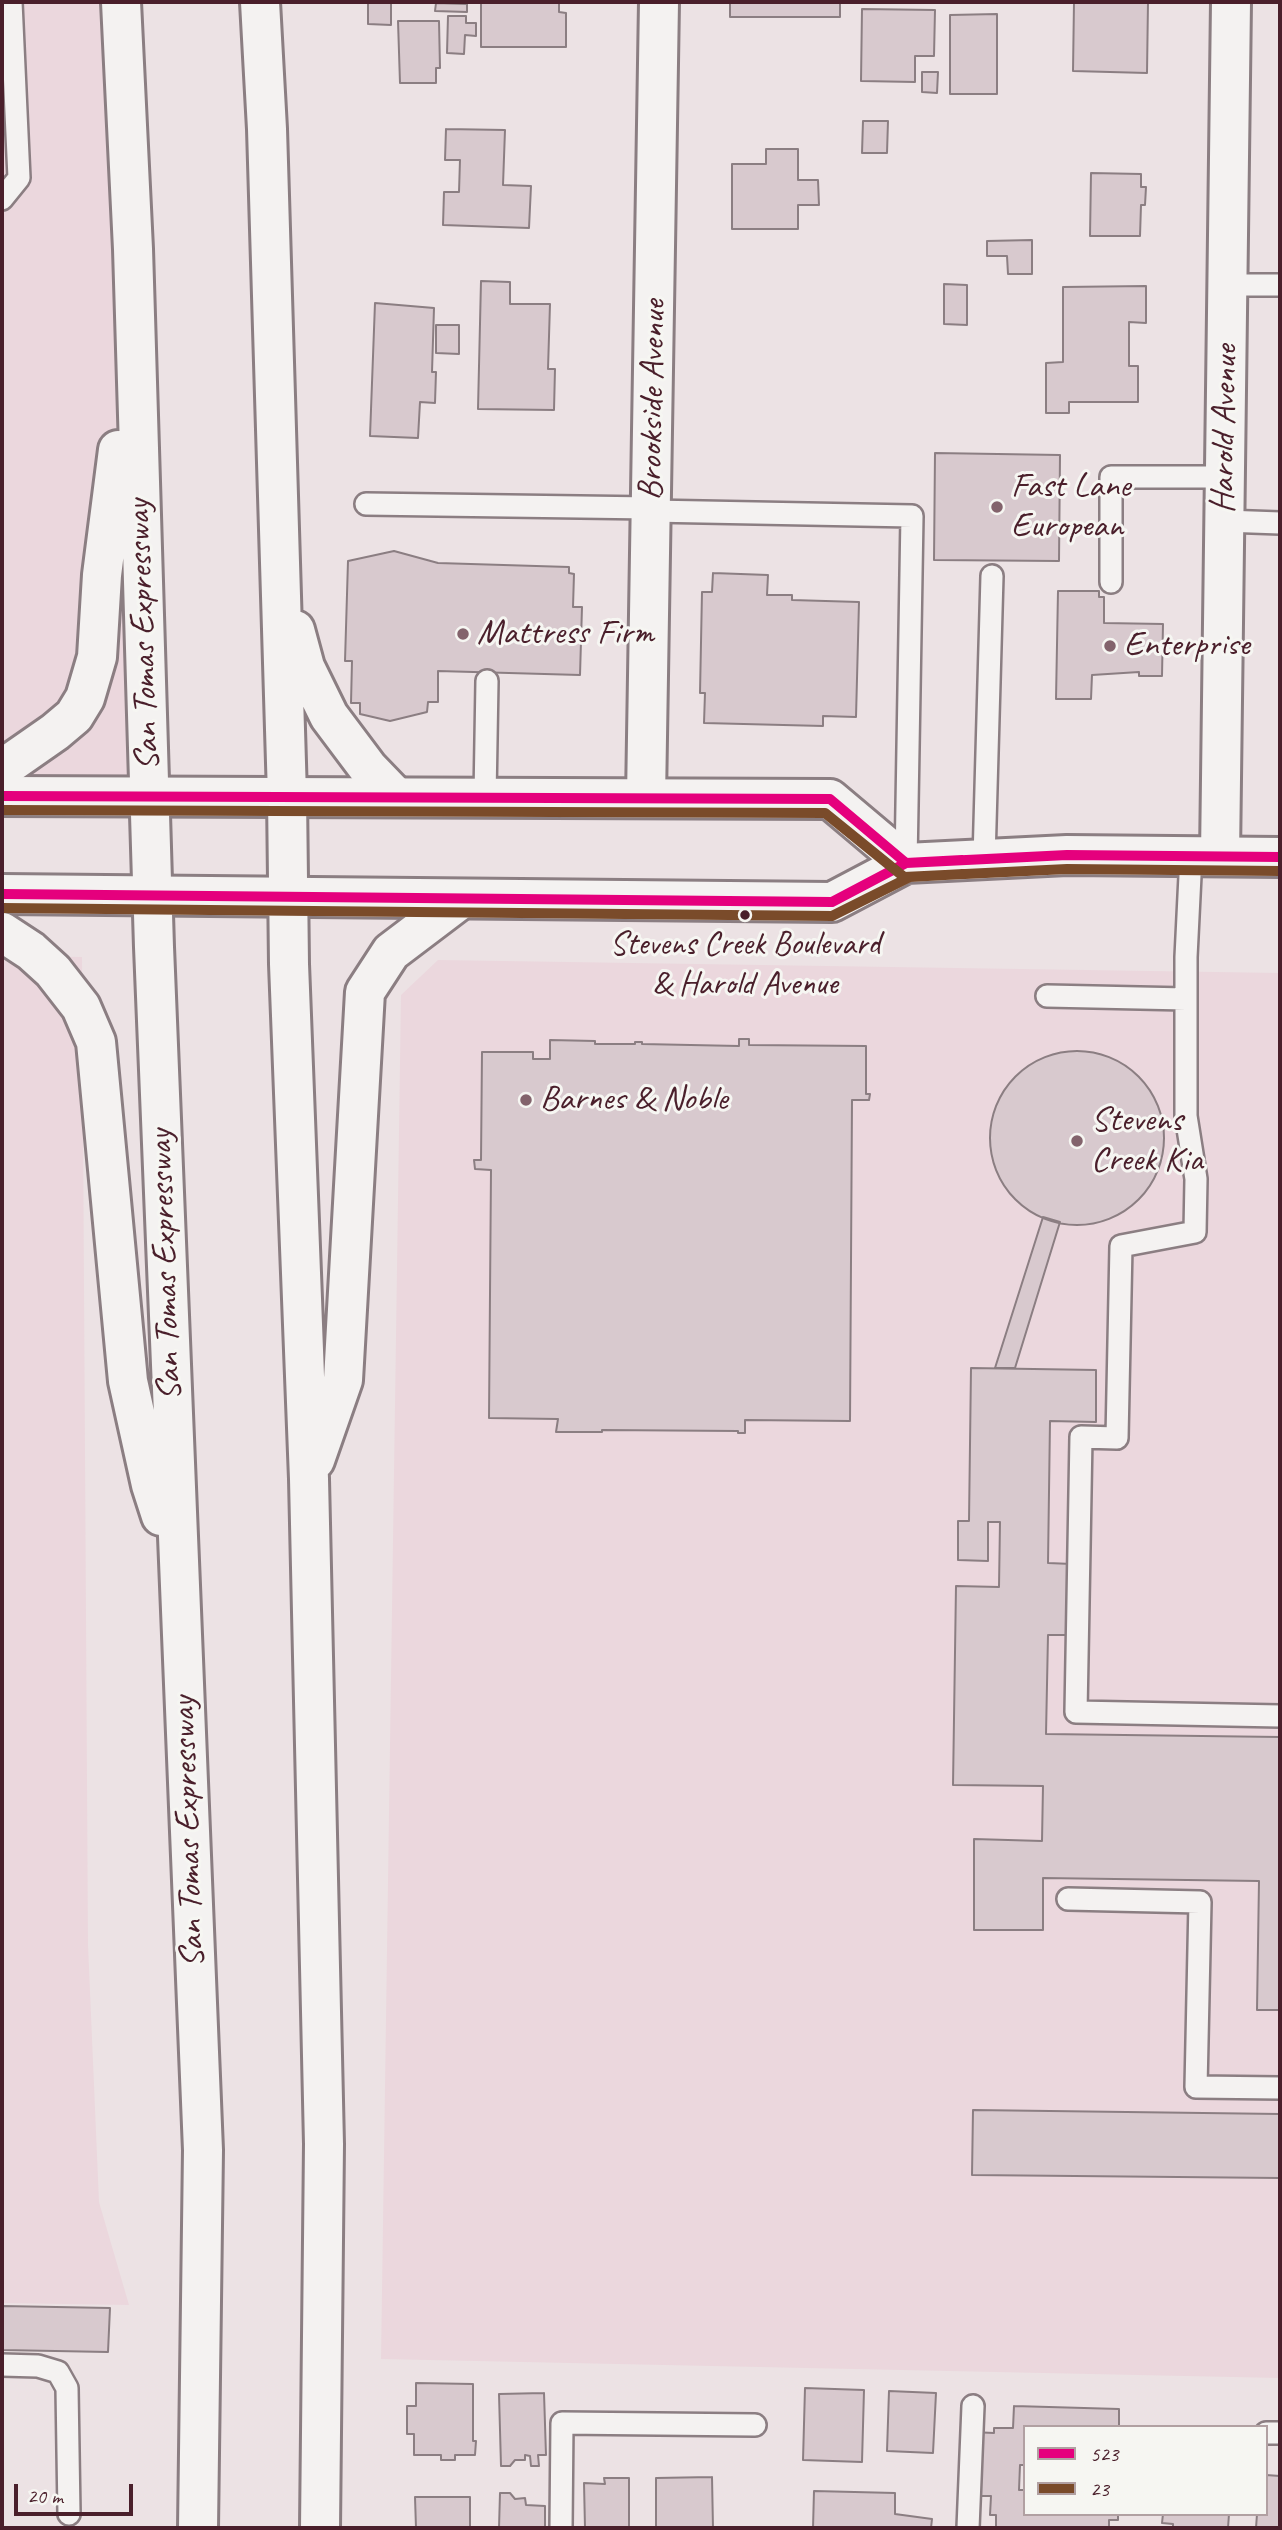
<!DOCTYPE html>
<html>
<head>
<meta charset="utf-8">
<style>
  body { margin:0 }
  #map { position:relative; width:1282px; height:2530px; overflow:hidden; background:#ece2e4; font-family:Caveat,sans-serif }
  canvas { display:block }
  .frame { position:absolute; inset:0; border:4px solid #4a1f2b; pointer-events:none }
  .legend { position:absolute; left:1023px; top:2425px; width:245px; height:91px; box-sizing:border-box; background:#f6f6f2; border:2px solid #b1a0a2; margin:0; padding:9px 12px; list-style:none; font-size:21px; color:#4a1f2b }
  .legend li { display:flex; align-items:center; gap:14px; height:35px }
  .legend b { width:35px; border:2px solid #b1a0a2 }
  .scale { position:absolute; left:14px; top:2484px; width:119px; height:32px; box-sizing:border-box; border:4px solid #4a1f2b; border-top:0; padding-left:9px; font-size:21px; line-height:24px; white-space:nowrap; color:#4a1f2b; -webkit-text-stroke:5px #f6f6f2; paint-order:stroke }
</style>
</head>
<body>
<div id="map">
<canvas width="1282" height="2530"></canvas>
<div class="frame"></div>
<ul class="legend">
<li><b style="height:9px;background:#e5007d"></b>523</li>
<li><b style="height:9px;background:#7a4b2a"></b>23</li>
</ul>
<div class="scale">20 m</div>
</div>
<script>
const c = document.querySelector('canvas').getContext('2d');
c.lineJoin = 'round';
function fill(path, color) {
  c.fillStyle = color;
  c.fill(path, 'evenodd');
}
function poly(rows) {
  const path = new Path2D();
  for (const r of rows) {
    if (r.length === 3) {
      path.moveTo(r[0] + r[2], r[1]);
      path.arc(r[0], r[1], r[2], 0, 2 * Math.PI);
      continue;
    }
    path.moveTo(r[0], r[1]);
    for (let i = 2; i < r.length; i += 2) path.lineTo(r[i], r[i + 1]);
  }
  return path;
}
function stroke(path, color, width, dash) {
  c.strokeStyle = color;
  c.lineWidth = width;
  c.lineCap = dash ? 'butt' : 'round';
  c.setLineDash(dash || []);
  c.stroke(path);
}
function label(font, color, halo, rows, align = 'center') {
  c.font = font + ' Caveat,sans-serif';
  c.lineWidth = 6;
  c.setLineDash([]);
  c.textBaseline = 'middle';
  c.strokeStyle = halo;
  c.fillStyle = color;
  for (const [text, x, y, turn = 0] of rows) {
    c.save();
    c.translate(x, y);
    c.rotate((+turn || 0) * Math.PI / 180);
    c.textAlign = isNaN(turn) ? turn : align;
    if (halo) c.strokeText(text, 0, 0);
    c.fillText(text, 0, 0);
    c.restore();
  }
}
const built = poly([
  [2,2,104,2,137,786,2,782],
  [2,956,82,957,88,1945,99,2202,129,2305,2,2303],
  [438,960,1280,973,1280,2378,381,2359,401,995]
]);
const building = poly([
  [368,2,391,2,391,25,368,24,368,2],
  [481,2,559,2,559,12,566,13,566,47,481,47,481,2],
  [730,2,840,2,840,17,730,17,730,2],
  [1074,2,1148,2,1147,73,1073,71,1074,2],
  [436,3,467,4,467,12,435,11,436,3],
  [862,9,935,10,934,56,915,56,915,82,861,81,862,9],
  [997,14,997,94,950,94,950,15,997,14],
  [448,16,466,16,466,23,476,23,476,36,465,35,464,54,447,53,448,16],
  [398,21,439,21,440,68,436,68,436,83,400,83,398,21],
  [922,72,938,72,937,93,922,92,922,72],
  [863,121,888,121,887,153,862,153,863,121],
  [446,129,505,130,503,185,531,186,529,228,443,225,444,192,459,192,460,160,445,160,446,129],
  [766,149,798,149,798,180,818,180,819,205,798,205,798,229,732,229,732,164,766,164,766,149],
  [1091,173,1141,174,1141,187,1146,187,1145,205,1141,205,1140,236,1090,236,1091,173],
  [1032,240,1032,274,1008,274,1007,256,987,256,987,241,1032,240],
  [481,281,510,282,510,304,550,304,548,369,555,369,554,410,478,409,481,281],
  [944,284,967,285,967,325,944,324,944,284],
  [1146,286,1146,323,1129,322,1129,366,1138,366,1138,402,1069,402,1069,413,1046,413,1046,363,1063,362,1063,287,1146,286],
  [375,303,434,308,432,372,436,372,435,403,420,402,418,438,370,436,375,303],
  [436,325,459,325,459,354,436,353,436,325],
  [935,453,1060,455,1059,561,934,560,935,453],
  [394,551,438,563,569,567,569,573,574,574,573,607,582,607,580,675,438,671,438,702,428,702,427,712,390,721,360,714,360,703,351,703,352,661,345,661,348,561,394,551],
  [713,573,768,575,767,595,792,595,792,600,859,602,856,717,823,716,823,726,704,723,705,693,700,693,702,592,712,592,713,573],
  [1058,591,1099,591,1099,597,1104,597,1104,623,1163,624,1162,676,1139,676,1139,672,1092,675,1091,699,1056,699,1058,591],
  [739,1039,749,1039,749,1045,866,1046,866,1094,870,1094,869,1100,852,1100,850,1421,745,1420,745,1433,738,1433,738,1431,602,1430,602,1432,556,1432,558,1419,489,1418,491,1170,475,1169,474,1160,481,1160,482,1052,533,1052,533,1059,550,1059,550,1040,595,1041,595,1044,635,1044,635,1042,642,1042,642,1044,739,1046,739,1039],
  [1077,1138,87],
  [1043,1217,1060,1222,1015,1368,995,1368,1043,1217],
  [971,1368,1096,1370,1096,1422,1050,1421,1048,1563,1072,1564,1071,1635,1048,1635,1046,1734,1280,1737,1280,2010,1257,2010,1259,1881,1043,1878,1043,1930,974,1930,974,1839,1042,1841,1043,1786,953,1785,956,1586,999,1587,1000,1522,988,1522,988,1561,958,1560,958,1521,969,1521,971,1368],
  [973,2110,1280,2114,1280,2178,972,2175,973,2110],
  [2,2306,110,2308,108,2352,2,2350,2,2306],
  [416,2383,473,2384,473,2441,476,2441,475,2455,455,2455,455,2460,441,2460,441,2455,414,2455,414,2434,407,2434,407,2406,416,2406,416,2383],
  [805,2388,864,2390,862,2462,803,2460,805,2388],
  [889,2391,936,2393,933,2453,887,2451,889,2391],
  [544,2393,546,2455,538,2455,539,2466,531,2466,530,2456,525,2455,525,2460,515,2460,510,2466,501,2466,499,2394,544,2393],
  [1014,2406,1119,2409,1119,2427,1025,2427,1025,2465,1020,2465,1019,2490,1025,2490,1025,2514,1118,2514,1118,2520,1109,2520,1109,2528,996,2528,996,2515,990,2515,991,2496,971,2496,972,2432,994,2433,994,2428,1013,2428,1014,2406],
  [1266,2475,1280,2476,1280,2528,1256,2528,1257,2514,1266,2514,1266,2475],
  [712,2477,713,2528,656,2528,656,2478,712,2477],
  [604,2478,629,2478,629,2528,585,2528,584,2483,605,2484,604,2478],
  [814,2491,895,2493,895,2514,932,2519,931,2528,813,2528,814,2491],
  [500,2493,510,2493,515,2499,525,2498,526,2505,545,2506,545,2528,499,2528,500,2493],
  [415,2497,470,2497,470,2528,416,2528,415,2497],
  [1163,2514,1229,2514,1228,2528,1173,2528,1173,2524,1162,2523,1163,2514]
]);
const lane = poly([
  [2,199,19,178,11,2],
  [1227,285,1280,285],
  [366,504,651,508],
  [651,511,912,516,906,863],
  [1224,521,1280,523],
  [1111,582,1111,477,1225,477],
  [485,797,487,681],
  [1191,855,1186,957,1186,1116,1196,1179,1195,1232,1121,1246,1117,1438,1081,1437,1076,1712,1280,1716],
  [984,859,992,576],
  [1047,996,1186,999],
  [1068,1899,1200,1902,1196,2087,1280,2088],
  [2,2365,38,2366,58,2372,67,2388,69,2514],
  [1266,2433,1280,2433],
  [561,2528,562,2423,755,2425],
  [968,2528,973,2406]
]);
const street = poly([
  [646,798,659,2],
  [1220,856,1231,2]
]);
const primary = poly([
  [2,796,830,799,906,863],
  [2,894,832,902,906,863,1067,855,1280,857]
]);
const highway = poly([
  [121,2,133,249,154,947,203,2150,198,2528],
  [260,2,267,129,287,796,289,964,309,1479,324,2144,320,2528],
  [295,630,305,667,329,716,368,768,395,796],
  [2,769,55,732,74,716,85,698,97,657,102,575,118,450],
  [2,932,31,951,53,971,81,1007,96,1042,128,1381,151,1485,161,1516],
  [315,1460,343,1380,365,992,391,952,461,899]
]);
const bus1 = poly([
  [2,796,830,799,906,863,1067,855,1280,857],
  [2,894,832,902,906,863,962,860]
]);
const bus2 = poly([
  [2,810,825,813,904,877,1067,869,1280,871],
  [2,908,832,916,910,877,963,874]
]);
const markers = [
  [997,507,7,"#83636c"],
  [463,634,7,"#83636c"],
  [1110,646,7,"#83636c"],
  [745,915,6,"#4a1f2b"],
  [526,1100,7,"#83636c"],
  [1077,1141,7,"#83636c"]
];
const busNames = [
  ["Stevens Creek Boulevard",745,945],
  ["& Harold Avenue",745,985]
];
const streetNames = [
  ["Brookside Avenue",653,400,-89],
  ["Harold Avenue",1225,429,-89],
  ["San Tomas Expressway",144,635,-92],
  ["San Tomas Expressway",166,1265,-92],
  ["San Tomas Expressway",189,1832,-92]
];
const poiNames = [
  ["Fast Lane",1011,487],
  ["European",1011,527],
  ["Mattress Firm",477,634],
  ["Enterprise",1124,646],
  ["Barnes & Noble",540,1100],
  ["Stevens",1091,1121],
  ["Creek Kia",1091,1161]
];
fill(built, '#ebd7dd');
fill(building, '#d8c9ce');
stroke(building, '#8b7e82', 2);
stroke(lane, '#8b7e82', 26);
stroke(street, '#8b7e82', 44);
stroke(primary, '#8b7e82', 44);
stroke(highway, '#8b7e82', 44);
stroke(lane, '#f4f2f1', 21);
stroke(street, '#f4f2f1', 38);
stroke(primary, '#f4f2f1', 38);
stroke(highway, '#f4f2f1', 38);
stroke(bus1, '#e5007d', 10);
stroke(bus2, '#7a4b2a', 10);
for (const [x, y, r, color] of markers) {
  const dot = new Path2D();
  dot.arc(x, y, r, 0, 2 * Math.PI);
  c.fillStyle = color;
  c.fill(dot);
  stroke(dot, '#f6f6f2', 2.5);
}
label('33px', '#4a1f2b', '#f6f6f2', busNames);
label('35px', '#4a1f2b', '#f6f6f2', streetNames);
label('35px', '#4a1f2b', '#f6f6f2', poiNames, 'left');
</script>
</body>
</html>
